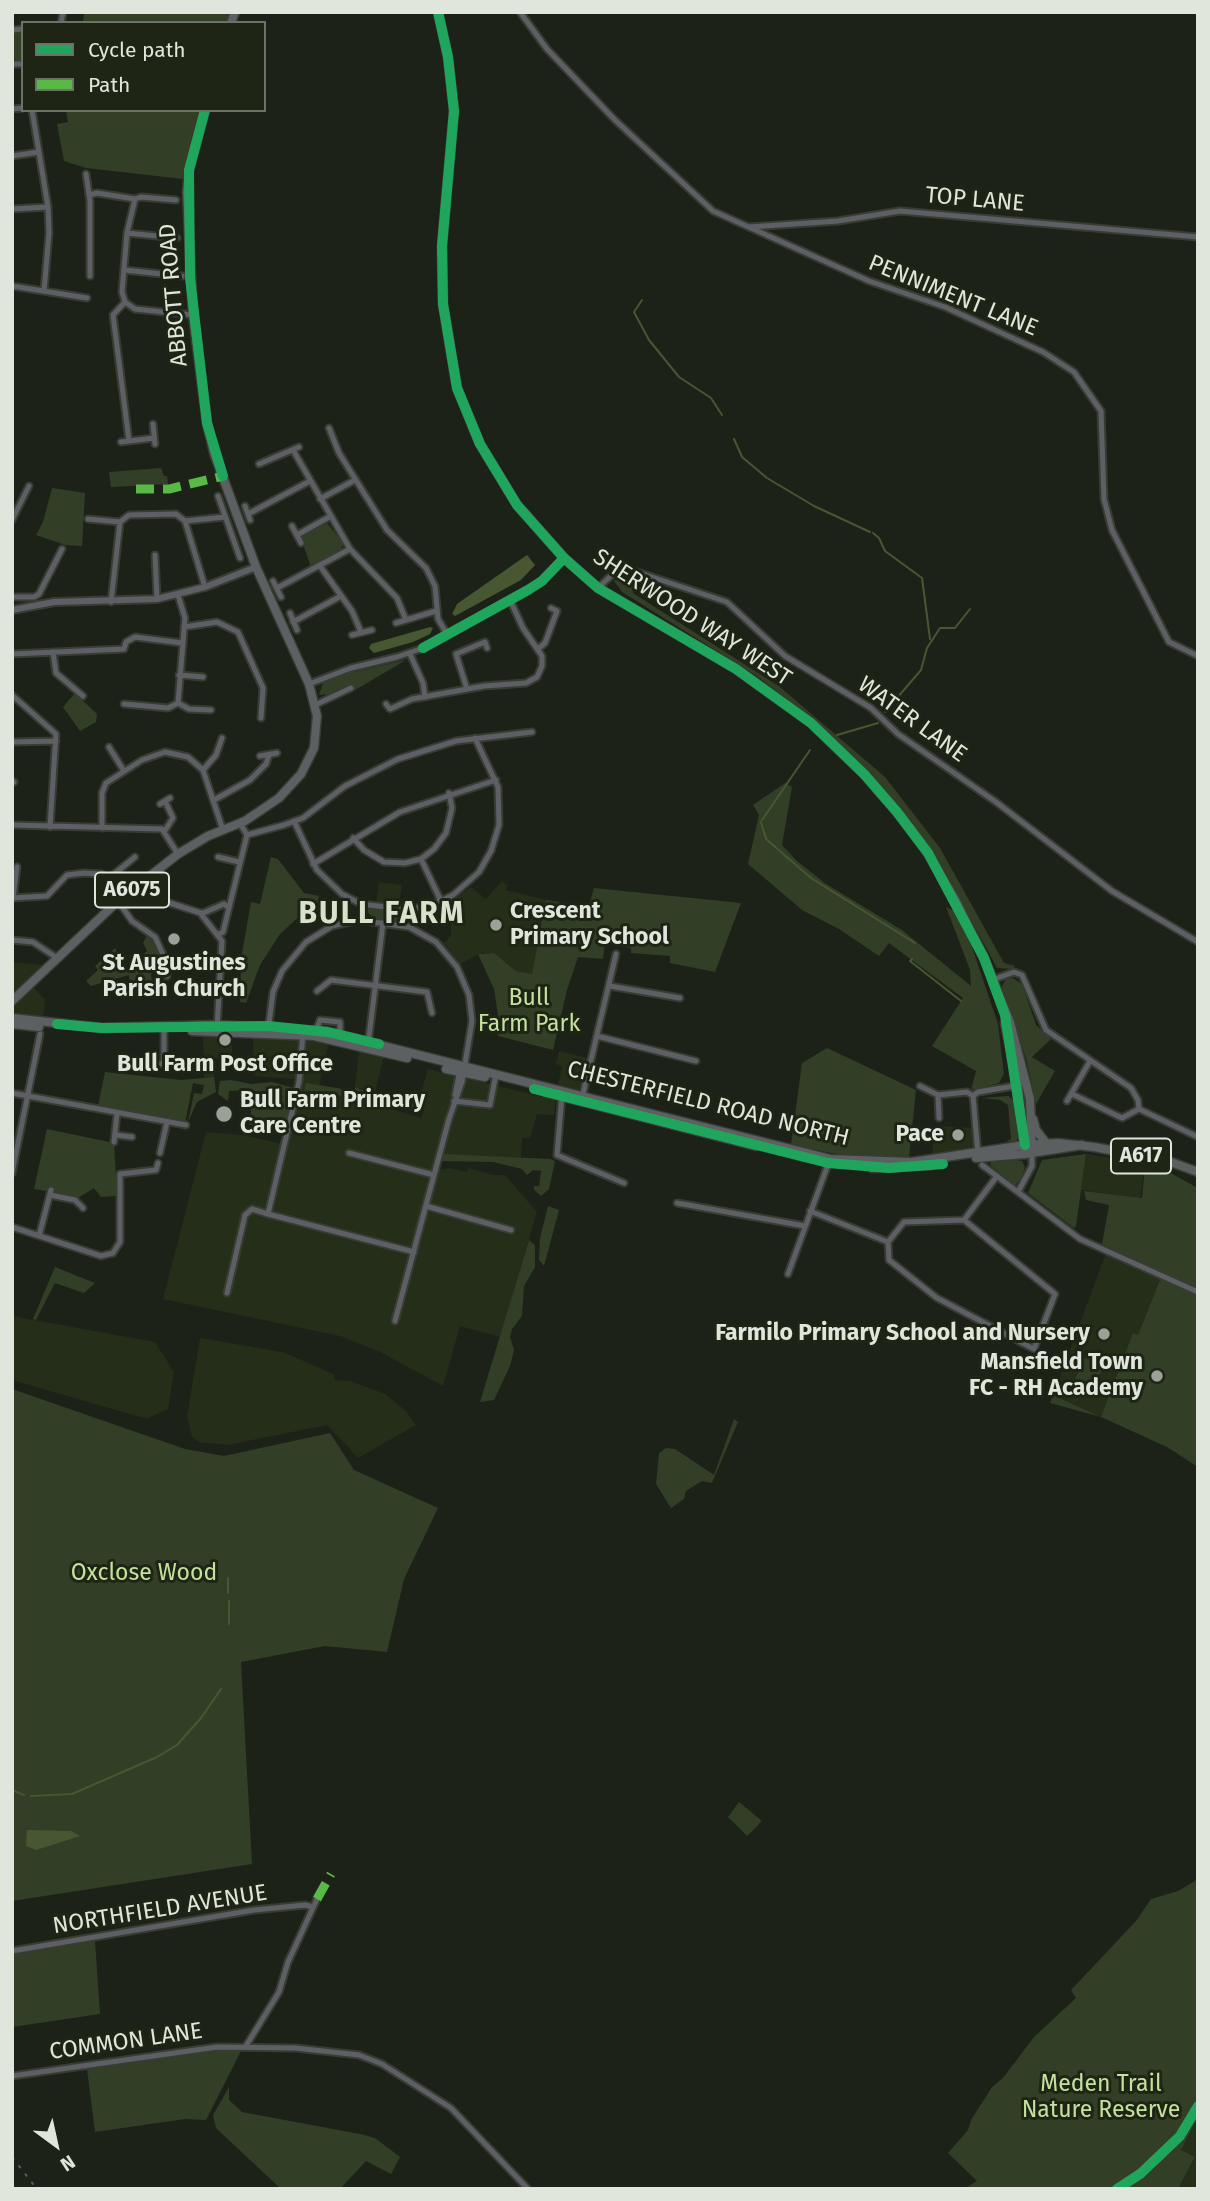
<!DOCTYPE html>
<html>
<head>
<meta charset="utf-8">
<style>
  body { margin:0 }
  #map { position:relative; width:1210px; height:2201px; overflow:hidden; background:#1d2218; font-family:"Fira Sans",sans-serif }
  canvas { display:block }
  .frame { position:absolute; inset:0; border:14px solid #e1e6dc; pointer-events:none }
  .legend { position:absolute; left:21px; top:21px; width:245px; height:91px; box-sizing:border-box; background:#1e2515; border:2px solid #6c7265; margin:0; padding:9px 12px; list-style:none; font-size:21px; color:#e1e6dc }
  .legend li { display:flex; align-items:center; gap:14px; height:35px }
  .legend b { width:35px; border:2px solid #6c7265 }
  .north { position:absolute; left:21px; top:2110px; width:70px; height:70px; -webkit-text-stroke:5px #1e2515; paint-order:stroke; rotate:147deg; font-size:19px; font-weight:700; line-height:28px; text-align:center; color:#e1e6dc }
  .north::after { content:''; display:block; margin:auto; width:24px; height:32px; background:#e1e6dc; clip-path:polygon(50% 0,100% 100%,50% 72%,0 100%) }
</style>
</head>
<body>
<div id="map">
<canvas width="1210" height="2201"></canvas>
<div class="frame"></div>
<ul class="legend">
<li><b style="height:9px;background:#20a55d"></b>Cycle path</li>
<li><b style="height:9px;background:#58b947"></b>Path</li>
</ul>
<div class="north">N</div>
</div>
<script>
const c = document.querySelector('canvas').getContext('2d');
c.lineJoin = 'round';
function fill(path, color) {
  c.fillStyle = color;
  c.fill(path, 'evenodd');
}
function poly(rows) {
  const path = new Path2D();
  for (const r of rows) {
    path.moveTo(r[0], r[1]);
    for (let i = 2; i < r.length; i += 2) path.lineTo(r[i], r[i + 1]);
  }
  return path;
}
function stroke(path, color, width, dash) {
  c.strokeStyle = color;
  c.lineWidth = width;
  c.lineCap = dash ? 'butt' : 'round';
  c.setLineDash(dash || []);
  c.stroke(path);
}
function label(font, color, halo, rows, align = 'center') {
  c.font = font + ' "Fira Sans",sans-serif';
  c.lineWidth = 6;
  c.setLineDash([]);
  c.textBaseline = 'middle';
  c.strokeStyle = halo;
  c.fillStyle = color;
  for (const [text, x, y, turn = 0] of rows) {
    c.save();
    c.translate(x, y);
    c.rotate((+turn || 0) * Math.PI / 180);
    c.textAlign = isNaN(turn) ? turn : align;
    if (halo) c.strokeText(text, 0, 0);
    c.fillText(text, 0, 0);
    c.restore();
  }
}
const built = poly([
  [502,881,508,886,506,890,546,900,533,974,516,971,506,962,483,952,460,964,444,943,451,935,451,915,460,906,455,899,471,887,486,899],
  [379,882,402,885,399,905,376,902],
  [12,962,43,965,27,980,45,1000,43,1017,19,1014,12,1018],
  [203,1035,232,1035,232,1058,214,1059,214,1077,204,1078],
  [253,1037,329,1043,319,1086,306,1083,421,1118,424,1110,421,1093,428,1069,556,1100,554,1115,537,1114,530,1138,522,1138,521,1158,443,1155,439,1170,449,1168,467,1172,468,1168,494,1175,505,1175,537,1212,500,1337,460,1326,443,1386,380,1352,340,1336,163,1299,206,1132,243,1135,282,1144,295,1079,254,1076],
  [359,1050,384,1056,375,1092,355,1087],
  [559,1051,587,1058,579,1090,558,1085,562,1066,556,1064],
  [935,1126,973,1128,975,1148,932,1156],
  [1086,1154,1145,1163,1140,1198,1081,1190],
  [1106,1253,1161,1277,1138,1335,1133,1334,1101,1417,1053,1395],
  [12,1316,155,1342,174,1372,168,1409,148,1418,140,1417,12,1380],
  [200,1338,282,1352,311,1364,333,1374,335,1380,350,1381,385,1394,406,1411,416,1425,358,1458,327,1425,227,1445,199,1442,192,1437,187,1416],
  [1198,2117,1198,2189,1178,2189,1195,2158,1181,2150]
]);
const green = poly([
  [84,12,229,12,230,14,227,23,83,23],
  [23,31,23,62,12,62,12,33],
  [66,110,200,110,183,179,86,168,64,161,57,124,68,122],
  [161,468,164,476,167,476,168,484,111,487,109,472],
  [52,488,85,493,82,546,65,545,36,535,43,522],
  [327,523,344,544,341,548,346,547,311,567,303,544,303,536],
  [626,574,640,574,633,593,780,687,885,777,940,848,1004,963,1015,966,1013,969,997,968,946,873,924,840,857,760,807,714,755,675,622,592,614,581],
  [406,660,355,690,351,685,335,694,319,695,323,683,337,676],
  [75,693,97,714,96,722,80,731,63,707],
  [785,783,792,787,782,845,797,861,826,884,902,930,971,986,970,970,946,907,954,911,970,941,998,1024,1004,1074,999,1083,971,1090,976,1071,932,1046,963,998,889,943,879,956,839,929,802,910,748,864,759,815,753,805],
  [271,857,278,859,304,893,319,896,317,914,304,912,280,934,260,965,246,1003,240,1002,241,959,251,902,260,904],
  [594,888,741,903,715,972,670,963,670,956,631,953,631,948,605,943,603,959,578,957,567,990,553,1050,498,1036,499,1021,494,989,478,954,494,953,516,971,532,974,546,900,589,906],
  [364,908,402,912,404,915,396,921,373,918],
  [148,934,166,967,151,967,152,990,130,989,129,975,91,986,86,981,98,970,95,966,115,948,127,968,147,951,143,943],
  [1013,978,1022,984,1036,1025,1051,1039,1032,1057,1055,1071,1036,1104,1026,1058,1001,988,1006,979],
  [827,1048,916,1090,909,1158,852,1157,791,1145,802,1063],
  [105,1072,181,1080,214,1077,216,1092,197,1102,188,1122,194,1093,202,1094,204,1085,193,1083,185,1123,170,1121,98,1106],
  [231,1080,251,1084,272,1082,294,1088,286,1129,249,1125,254,1090,229,1091,228,1101,218,1094,220,1081],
  [306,1083,355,1091,355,1087,400,1105,421,1093,424,1110,399,1109,373,1101,304,1090],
  [1008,1096,1015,1101,1021,1135,1016,1141,1010,1142,1007,1141,1011,1139,1008,1105,1000,1100,982,1098],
  [47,1129,114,1143,117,1196,101,1197,94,1188,78,1198,55,1193,53,1188,47,1191,34,1189],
  [443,1154,550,1159,555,1161,549,1189,541,1196,534,1190,534,1186,539,1186,541,1171,533,1170,527,1175,522,1169,493,1162,441,1161],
  [1086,1154,1076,1226,1074,1228,1028,1193,1042,1160],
  [1016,1160,1022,1161,1025,1167,1021,1179,1015,1185,990,1165,991,1162],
  [1145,1167,1167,1171,1196,1187,1198,1185,1198,1290,1102,1244,1109,1205,1086,1200,1084,1191,1142,1198],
  [548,1206,559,1210,544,1266,539,1260,540,1238],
  [529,1240,535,1245,535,1267,524,1286,522,1316,512,1329,510,1337,514,1350,510,1366,494,1400,480,1402],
  [55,1267,95,1283,84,1293,55,1283,36,1320,33,1319],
  [1161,1277,1198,1295,1198,1467,1167,1447,1101,1417,1050,1403,1053,1395,1101,1417,1133,1333,1138,1335],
  [1086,1356,1104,1364,1091,1394,1072,1386],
  [12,1389,185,1449,224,1456,330,1433,354,1470,438,1508,404,1579,387,1652,325,1646,241,1662,252,1864,12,1901],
  [734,1419,738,1422,712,1483,702,1481,686,1491,684,1499,671,1508,656,1484,659,1453,666,1448,675,1449,714,1475],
  [739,1802,762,1821,747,1836,728,1817],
  [1198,1879,1198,2117,1181,2150,1195,2157,1178,2189,964,2189,977,2181,948,2153,968,2130,971,2120,992,2087,1003,2078,1034,2037,1076,1998,1071,1990,1136,1921,1151,1899,1178,1891],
  [95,1941,100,2014,12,2027,12,1955],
  [215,2049,241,2051,206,2120,185,2119,95,2132,87,2069],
  [229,2087,229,2100,242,2112,360,2134,375,2138,400,2157,391,2174,366,2161,340,2189,281,2189,216,2128,213,2115]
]);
const water = poly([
  [527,555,535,565,521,580,455,616,452,614,457,604],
  [430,627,433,628,430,634,413,642,374,653,369,648,371,644],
  [27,1830,71,1831,80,1836,36,1850,26,1846]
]);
const stream = poly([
  [642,300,634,312,649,340,679,377,711,398,722,415],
  [734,439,742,457,767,478,814,506,870,532],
  [873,533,879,538,885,551,922,578,930,639],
  [885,712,921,670,927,648,940,628,955,628,970,609],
  [837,735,878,723],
  [762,820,810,750],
  [761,822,766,839,811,878,915,943],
  [912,959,910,961,961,1001],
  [228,1593,228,1578],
  [229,1601,229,1624],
  [12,1790,24,1795],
  [31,1796,72,1794,157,1757,177,1745,201,1718,221,1689]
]);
const minor = poly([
  [520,12,547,49,615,120,713,211,869,281,945,307,1043,352,1074,372,1101,411,1104,499,1112,530,1169,642,1198,656],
  [61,23,63,12],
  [12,30,23,29],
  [12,64,23,64],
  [12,109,23,108],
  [32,110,48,207,49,233,44,291],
  [12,156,39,152],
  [86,174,90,201,90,276],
  [89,195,97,193,135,199],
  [135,199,141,197,176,200],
  [12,209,48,207],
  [749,227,838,221,900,211,1198,237],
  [127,233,177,238],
  [124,270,182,276],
  [12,286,87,298],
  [125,302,113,315,129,441],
  [125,302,122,292,127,233,135,199],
  [125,302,135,309,193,315],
  [153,424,155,444],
  [329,428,339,453,387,530,426,568,435,586,438,619,447,634],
  [121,442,154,438],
  [293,450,350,549,397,598,406,620],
  [259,464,299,447],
  [218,496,240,558],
  [320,499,355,480],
  [245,506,250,520],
  [248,514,310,481],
  [88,519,120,522,129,515,176,514,185,521,225,517],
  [12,520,29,486],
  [185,521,205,587],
  [292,526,301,543],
  [297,535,329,517],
  [155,555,157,599],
  [320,566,352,611,361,632],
  [273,581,281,597],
  [277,588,350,549],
  [598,588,615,572,628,569,727,602,785,656,871,708,898,734,996,802,1112,891,1198,942],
  [178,595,185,618,178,703],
  [12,597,34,597,39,594,62,549],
  [111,602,120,522],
  [290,613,297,630],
  [293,622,341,596],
  [396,623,436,611],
  [184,627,217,622,238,632,263,688,261,718],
  [352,635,372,630],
  [539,648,545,643,557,611,551,608],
  [53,652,56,673,83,696],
  [12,654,124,649,126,642,135,637,182,643],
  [410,654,423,683,425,697],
  [179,675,203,677],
  [309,684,351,668,397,657,423,648,528,590,542,581,564,558],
  [467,689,456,654,485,642,487,648],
  [12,695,56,734,50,827],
  [178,703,189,709,211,710],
  [124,704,168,708,178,703],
  [386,704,390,709,412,699,484,686,526,683,537,677,542,666,542,656,523,628,510,600],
  [315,705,351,688],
  [12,742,56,741],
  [109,747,124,771],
  [260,756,277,753],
  [203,770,216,755,222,738],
  [12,782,14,782],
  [214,800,250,780,266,764,269,755],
  [160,804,170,798],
  [294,821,317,870,342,894,361,904,411,910,441,901,453,895,479,872,491,851,499,825,498,787,475,738],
  [240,823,247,835,284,825,303,818,345,786,398,759,456,741,532,732],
  [12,825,162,829,178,854],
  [102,828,102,793,106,783,142,760,165,752,188,757,203,770,223,830],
  [164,832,173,818,165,801],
  [353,838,364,850,384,862,405,863,421,859,434,849,446,833,452,808,449,793],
  [218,857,239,862],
  [421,859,441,901],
  [313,864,400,812,496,780],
  [108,879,135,857],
  [134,889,142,894,201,913],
  [12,898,47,896,67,875,84,873,102,874,124,897],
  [13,898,17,867],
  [118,901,132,921,155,937,167,963,167,976],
  [217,935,223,932,247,835],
  [12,940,33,942,57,958],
  [992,980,1014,972,1022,975,1046,1030,1131,1088,1138,1100,1139,1109],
  [610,986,680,998],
  [317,991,331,980,427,992,432,1013],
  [164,1027,164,1064,174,1065],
  [217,1028,222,941,201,914,224,904,228,907],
  [268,1031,273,992,282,971,306,942,332,926,358,920,409,927,436,942,457,967,469,995,472,1021,462,1082,449,1119,395,1321],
  [316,1031,320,1020,340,1022,340,1034],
  [303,1033,299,1082,268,1214,414,1252],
  [597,1036,696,1061],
  [368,1045,383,923],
  [135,1063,164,1064],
  [920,1086,938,1095,967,1092,973,1096,978,1154],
  [12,1093,186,1125],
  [562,1094,557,1155,624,1183],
  [1072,1094,1122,1118,1139,1109],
  [455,1095,460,1070],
  [938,1095,939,1118],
  [973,1096,978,1092,1020,1085],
  [582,1098,616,954],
  [454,1101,490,1105,495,1079],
  [1067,1101,1090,1061],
  [1139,1109,1198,1137],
  [116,1135,132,1137],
  [114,1142,117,1113],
  [160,1153,167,1122],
  [349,1153,434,1175],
  [982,1165,1080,1239,1198,1292],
  [12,1173,40,1034],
  [1018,1192,1032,1166,1032,1153],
  [50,1195,75,1200,83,1208],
  [677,1203,805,1226],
  [426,1206,511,1230],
  [810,1211,888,1242],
  [964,1220,1055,1294,1034,1349,937,1298,889,1260,888,1242,904,1222,964,1220],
  [964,1220,997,1176],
  [12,1227,101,1256,113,1253,120,1242,120,1174,156,1170,158,1163],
  [39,1236,51,1190],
  [788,1274,830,1159],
  [227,1293,245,1215,252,1209,268,1214],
  [12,1951,254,1910,305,1905,313,1907],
  [246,2046,279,1992,288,1962,317,1899],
  [12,2076,217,2047,296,2048,359,2055,382,2064,451,2108,528,2189]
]);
const tertiary = poly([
  [12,610,54,602,157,599,205,587,256,567]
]);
const primary = poly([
  [231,23,235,12],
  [12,1001,118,901,178,854,208,836,245,821,279,798,301,774,314,748,317,716,309,684,256,567,214,453,207,423,193,315,187,192,189,170,205,110],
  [12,1018,102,1028,218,1025,328,1032,830,1159,912,1162,1025,1145],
  [12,1024,39,1027],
  [192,1031,314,1036,407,1058],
  [446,1069,485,1077],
  [545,1092,756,1146],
  [976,1158,1025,1154],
  [872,1168,932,1165]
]);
const trunk = poly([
  [438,12,448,57,454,111,442,246,443,304,457,388,480,444,517,505,564,558,598,588,736,669,811,723,864,774,897,812,928,853,956,901,984,958,1010,1022,1030,1099,1032,1153],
  [1005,1023,1018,1086,1025,1154,1082,1145],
  [1033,1119,1036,1130,1046,1143],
  [1026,1145,1058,1143,1094,1147,1168,1161,1198,1172]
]);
const rail = poly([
  [12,2157,37,2189]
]);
const quiet = poly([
  [136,489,169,489,223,476],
  [317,1899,331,1874]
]);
const cycleway = poly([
  [438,12,448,57,454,111,442,246,443,304,457,388,480,444,517,505,564,558,598,588,736,669,811,723,864,774,897,812,928,853,984,958,1005,1015,1025,1145],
  [205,110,189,170,190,278,207,423,223,476],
  [423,648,528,590,542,581,564,558],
  [57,1024,102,1028,268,1026,328,1032,379,1044],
  [534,1089,828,1163,889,1168,943,1164],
  [1117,2189,1140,2174,1180,2136,1198,2106]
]);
const markers = [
  [496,925,7,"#9ca197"],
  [174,939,7,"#9ca197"],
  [225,1040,7,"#9ca197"],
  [224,1114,9,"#9ca197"],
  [958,1135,7,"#9ca197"],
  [1104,1334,7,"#9ca197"],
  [1157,1376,7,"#9ca197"]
];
const shields = [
  [132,890,74],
  [1141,1156,60]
];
const shieldNames = [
  ["A6075",132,890],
  ["A617",1141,1156]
];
const streetNames = [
  ["TOP LANE",975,200,5],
  ["ABBOTT ROAD",174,295,-95],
  ["PENNIMENT LANE",953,296,22],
  ["SHERWOOD WAY WEST",692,618,33],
  ["WATER LANE",912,720,36],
  ["CHESTERFIELD ROAD NORTH",708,1104,14],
  ["NORTHFIELD AVENUE",160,1910,-9],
  ["COMMON LANE",126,2042,-8]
];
const poiNames = [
  ["Crescent",510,912,"left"],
  ["Primary School",510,938,"left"],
  ["St Augustines",174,964,"center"],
  ["Parish Church",174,990,"center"],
  ["Bull Farm Post Office",225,1065,"center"],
  ["Bull Farm Primary",240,1101,"left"],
  ["Care Centre",240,1127,"left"],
  ["Pace",944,1135],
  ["Farmilo Primary School and Nursery",1090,1334],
  ["Mansfield Town",1143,1363],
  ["FC - RH Academy",1143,1389]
];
const parkNames = [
  ["Bull",529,999],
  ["Farm Park",529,1025],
  ["Oxclose Wood",144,1574],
  ["Meden Trail",1101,2085],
  ["Nature Reserve",1101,2111]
];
const districtNames = [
  ["BULL FARM",382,915]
];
fill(built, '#252e19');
fill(green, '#333e26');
fill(water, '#475731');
stroke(stream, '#475731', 2);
stroke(minor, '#383d34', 9);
stroke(tertiary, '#383d34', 10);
stroke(primary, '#383d34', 11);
stroke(trunk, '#383d34', 11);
stroke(minor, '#5d5f64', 5);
stroke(tertiary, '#5d5f64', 6);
stroke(primary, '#5d6062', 8);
stroke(trunk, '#5b5f60', 8);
stroke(rail, '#565955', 2, [3.5, 7]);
stroke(quiet, '#58b947', 9, [18, 9]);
stroke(cycleway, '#20a55d', 10);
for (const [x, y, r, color] of markers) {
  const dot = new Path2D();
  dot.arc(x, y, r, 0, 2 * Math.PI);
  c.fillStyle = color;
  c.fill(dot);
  stroke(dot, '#1e2515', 2.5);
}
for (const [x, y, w] of shields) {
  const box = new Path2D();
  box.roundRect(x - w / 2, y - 17.5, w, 35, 5);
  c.fillStyle = '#1e2515';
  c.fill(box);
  stroke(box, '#e1e6dc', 2);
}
label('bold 21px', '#e1e6dc', null, shieldNames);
label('23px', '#e1e6dc', '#1e2515', streetNames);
label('bold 23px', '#e1e6dc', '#1e2515', poiNames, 'right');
label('23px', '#c4e19d', '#1e2515', parkNames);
c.letterSpacing = '2px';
label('bold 30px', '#d7e1cb', '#1e2515', districtNames);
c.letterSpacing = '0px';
</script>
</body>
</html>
